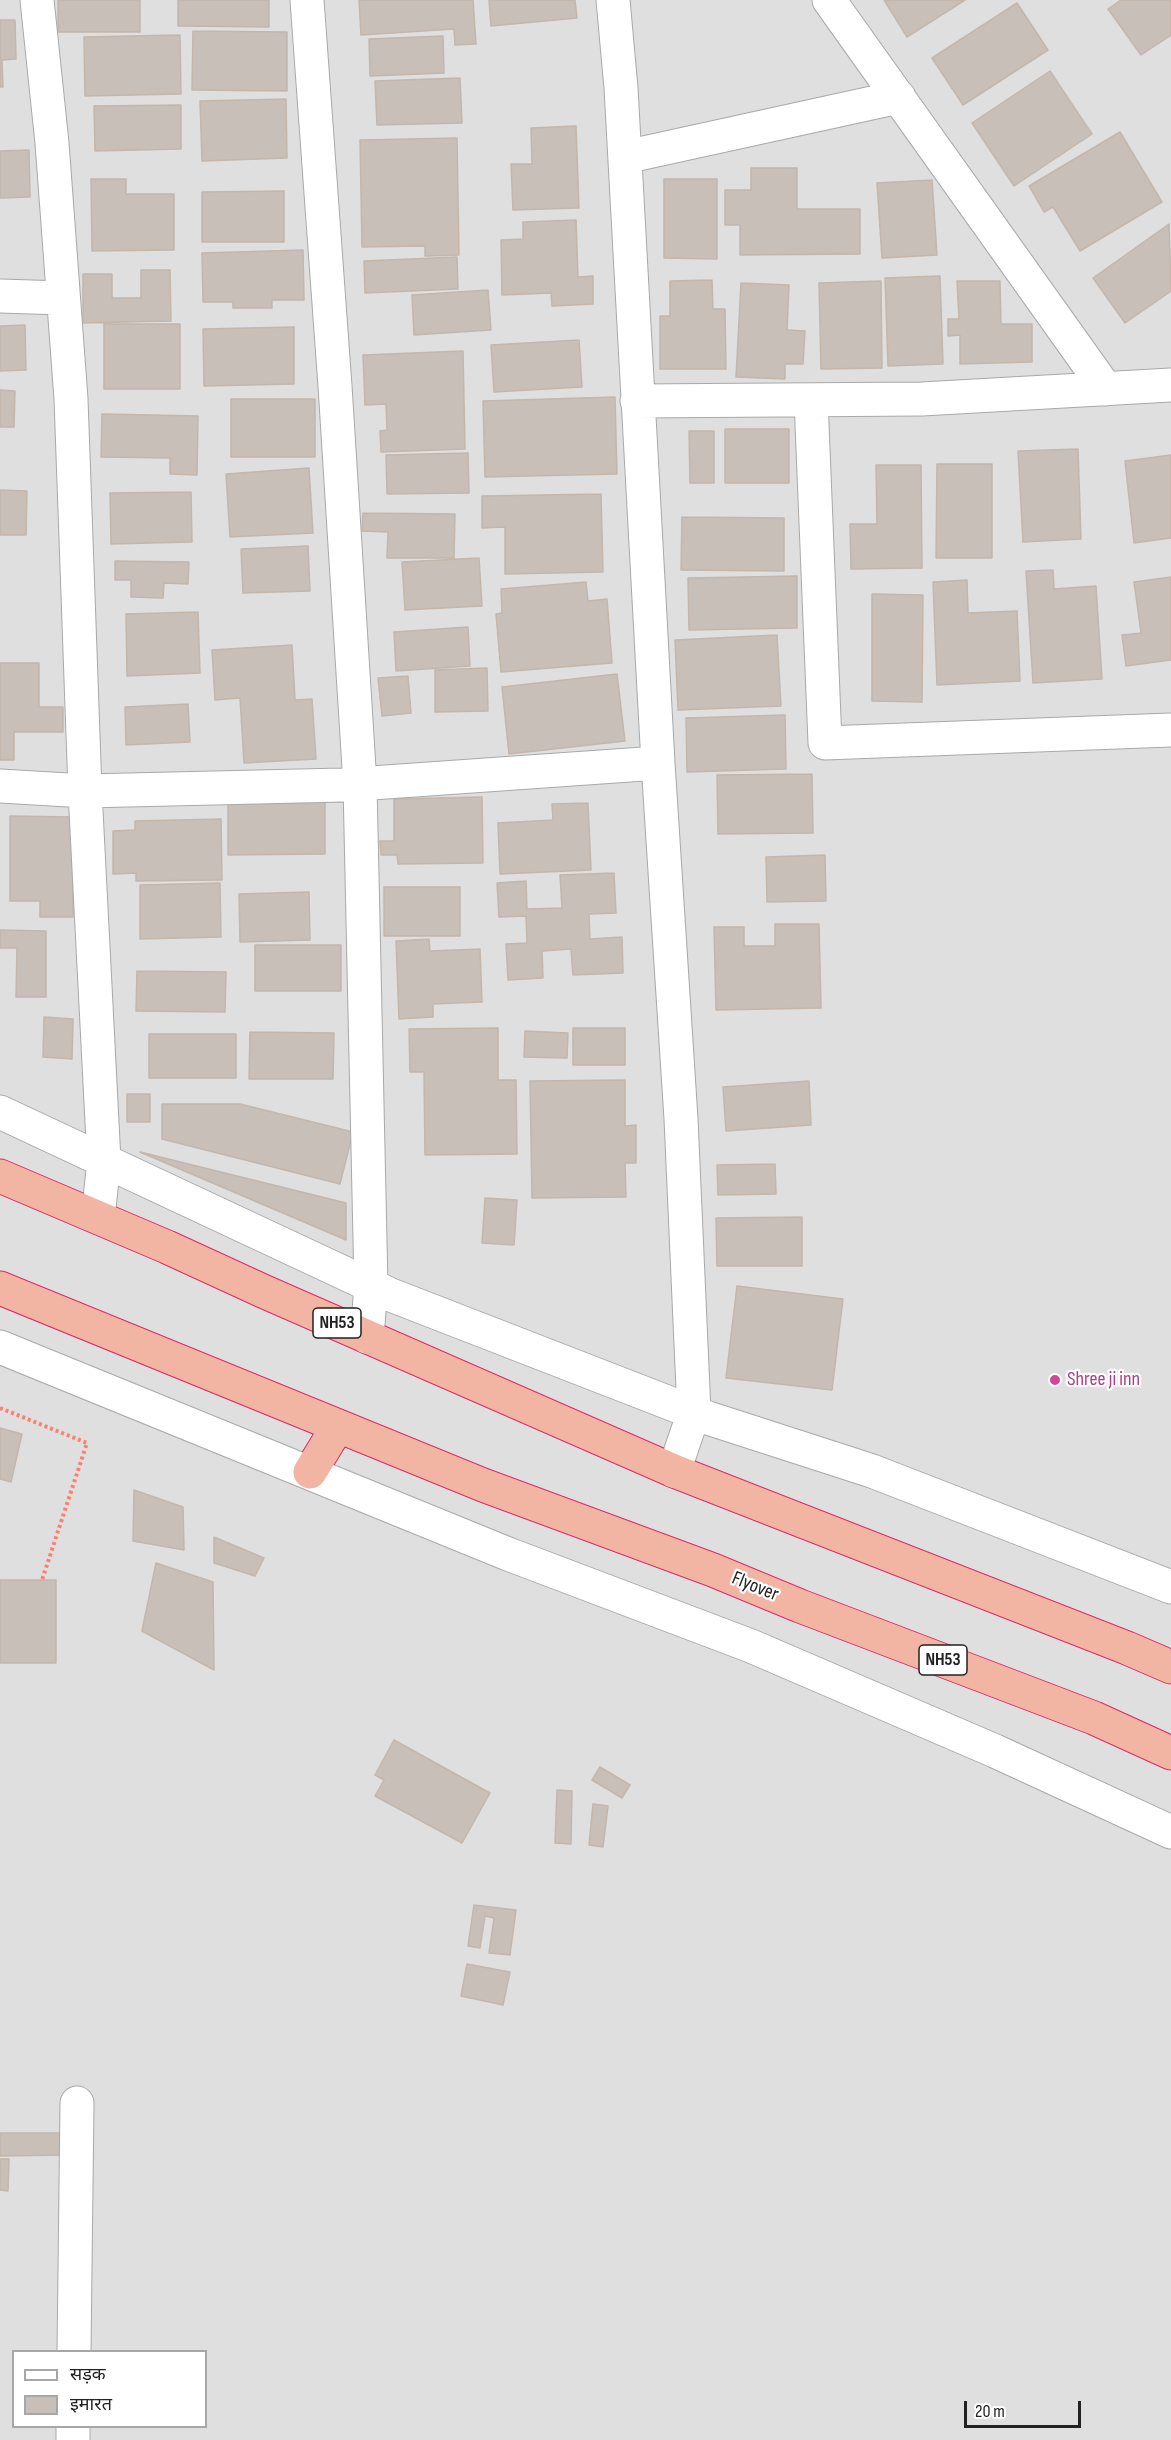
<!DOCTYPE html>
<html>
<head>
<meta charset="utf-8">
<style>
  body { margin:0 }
  #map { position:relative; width:1171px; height:2440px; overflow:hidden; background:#f2efe9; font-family:"Sofia Sans Condensed","Noto Sans Devanagari",sans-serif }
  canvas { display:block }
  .legend { position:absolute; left:12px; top:2350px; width:195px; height:78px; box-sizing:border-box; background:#fff; border:2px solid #a7a7a7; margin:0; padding:8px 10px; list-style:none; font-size:18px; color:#222 }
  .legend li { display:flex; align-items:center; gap:12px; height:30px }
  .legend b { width:30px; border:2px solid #a7a7a7 }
  .scale { position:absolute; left:964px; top:2401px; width:117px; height:27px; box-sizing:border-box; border:3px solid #222; border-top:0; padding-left:8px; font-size:18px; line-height:21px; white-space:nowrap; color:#222; -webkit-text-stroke:4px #fff; paint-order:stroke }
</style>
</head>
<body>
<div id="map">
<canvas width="1171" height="2440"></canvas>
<ul class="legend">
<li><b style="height:8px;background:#fff"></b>सड़क</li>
<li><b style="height:16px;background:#c7bfb8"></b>इमारत</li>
</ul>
<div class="scale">20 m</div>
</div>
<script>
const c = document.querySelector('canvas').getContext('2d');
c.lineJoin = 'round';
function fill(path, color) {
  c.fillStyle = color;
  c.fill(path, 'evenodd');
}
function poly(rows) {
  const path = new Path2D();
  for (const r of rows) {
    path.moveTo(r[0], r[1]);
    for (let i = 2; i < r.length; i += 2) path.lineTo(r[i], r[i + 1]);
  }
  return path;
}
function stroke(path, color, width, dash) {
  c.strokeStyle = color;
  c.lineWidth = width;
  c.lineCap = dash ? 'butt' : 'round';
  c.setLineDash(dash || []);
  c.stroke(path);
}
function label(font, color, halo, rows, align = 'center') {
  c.font = font + ' "Sofia Sans Condensed",sans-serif';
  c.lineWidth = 4.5;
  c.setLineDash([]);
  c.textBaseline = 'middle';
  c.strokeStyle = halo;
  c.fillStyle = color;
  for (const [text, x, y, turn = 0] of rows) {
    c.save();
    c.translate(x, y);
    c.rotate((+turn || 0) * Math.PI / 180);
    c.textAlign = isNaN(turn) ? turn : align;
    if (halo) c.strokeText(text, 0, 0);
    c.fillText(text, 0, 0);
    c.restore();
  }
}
const residential = poly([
  [0,0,1171,0,1171,2440,0,2440],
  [14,2352,206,2352,206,2426,14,2426]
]);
const building = poly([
  [58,0,140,0,140,32,58,32,58,0],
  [178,0,269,0,269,27,178,26,178,0],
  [359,0,473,0,476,44,455,45,454,29,361,35,359,0],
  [489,0,575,0,577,18,491,26,489,0],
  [884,0,965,0,907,37,884,0],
  [1121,0,1171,0,1171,35,1141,55,1108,9,1121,0],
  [1017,3,1048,50,963,105,932,58,1017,3],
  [0,20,15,20,16,59,2,60,3,87,0,87,0,20],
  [193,31,287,32,287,91,192,90,193,31],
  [180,35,181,94,85,96,84,37,180,35],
  [443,36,444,73,370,76,369,39,443,36],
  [1050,71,1092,134,1014,186,972,123,1050,71],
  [460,78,462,123,377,125,375,81,460,78],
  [286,99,287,158,202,161,200,101,286,99],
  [181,105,181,149,95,151,94,106,181,105],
  [576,126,579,208,513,210,511,164,532,164,531,128,576,126],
  [1120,132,1162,202,1080,251,1053,207,1044,212,1029,186,1120,132],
  [457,138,459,255,425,256,425,246,362,247,360,140,457,138],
  [29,150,30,197,0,198,0,151,29,150],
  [751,168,797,168,797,209,860,209,860,254,740,255,740,225,725,225,725,190,751,190,751,168],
  [91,179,126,179,126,194,174,194,174,250,92,251,91,179],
  [664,179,717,179,717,259,664,258,664,179],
  [932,180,937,255,882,258,877,183,932,180],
  [284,191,284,242,202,242,202,192,284,191],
  [576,220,578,277,593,276,593,304,552,306,551,293,502,295,501,240,523,239,523,222,576,220],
  [1169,224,1171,291,1125,323,1093,278,1169,224],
  [303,250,304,300,272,300,272,308,233,308,233,302,203,302,202,253,303,250],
  [457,257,458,289,365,293,364,261,457,257],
  [141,270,170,270,171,321,83,323,83,274,112,274,112,298,141,298,141,270],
  [940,276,943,364,888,366,885,278,940,276],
  [712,280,713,309,725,309,726,369,660,369,660,316,670,316,670,281,712,280],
  [881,281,882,368,821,369,819,283,881,281],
  [957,281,1000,281,1001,324,1032,324,1032,362,960,364,960,335,948,336,948,319,959,319,957,281],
  [741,283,789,285,787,330,805,331,803,364,785,364,785,379,736,377,741,283],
  [488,290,491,330,414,335,412,295,488,290],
  [104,324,180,324,180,389,104,389,104,324],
  [25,325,26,370,0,371,0,326,25,325],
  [294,327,294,384,204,386,203,329,294,327],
  [579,340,582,387,494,392,491,345,579,340],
  [463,351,465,449,381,452,380,431,387,430,386,404,365,405,363,355,463,351],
  [0,390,15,391,14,427,0,427,0,390],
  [615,397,617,474,485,477,483,401,615,397],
  [231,399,315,399,315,457,231,457,231,399],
  [102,414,198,416,197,475,170,474,170,458,101,457,102,414],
  [725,429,789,429,789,483,725,483,725,429],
  [689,431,714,431,714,483,690,483,689,431],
  [1078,449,1081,539,1023,542,1018,451,1078,449],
  [468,453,469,493,387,494,386,455,468,453],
  [1171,455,1171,538,1134,543,1125,461,1171,455],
  [937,464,992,464,992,558,936,558,937,464],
  [876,465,921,465,922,568,851,569,850,524,877,524,876,465],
  [309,468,313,533,230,537,226,474,309,468],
  [0,490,27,491,26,535,0,535,0,490],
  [191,492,192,542,111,544,110,493,191,492],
  [601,494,603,572,505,574,505,527,482,528,482,496,601,494],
  [363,513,455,514,454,558,387,558,388,532,362,531,363,513],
  [682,517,784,518,784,571,681,570,682,517],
  [308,546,310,591,243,593,241,549,308,546],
  [479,558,482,606,405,610,402,562,479,558],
  [115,561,189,562,188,584,164,583,163,598,131,597,131,580,115,580,115,561],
  [1053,570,1054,589,1096,586,1102,679,1033,683,1026,571,1053,570],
  [797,576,797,628,689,630,688,578,797,576],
  [1171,577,1171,660,1126,666,1122,635,1141,633,1134,582,1171,577],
  [967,580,968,613,1017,611,1020,681,937,685,933,582,967,580],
  [586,582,588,601,607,599,612,663,501,672,496,614,502,613,501,589,586,582],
  [872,594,923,595,922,702,872,701,872,594],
  [198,612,200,673,127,676,126,614,198,612],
  [468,627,470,666,396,671,394,632,468,627],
  [777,635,781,706,678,710,675,640,777,635],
  [292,645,295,700,312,699,316,759,244,763,240,698,215,700,212,650,292,645],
  [0,663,39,663,39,707,63,707,63,732,14,732,14,760,0,760,0,663],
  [487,668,488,711,435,712,435,670,487,668],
  [617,674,625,741,509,754,502,687,617,674],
  [408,676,411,713,382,716,378,678,408,676],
  [188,704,190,742,126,745,125,707,188,704],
  [785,715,786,769,687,772,686,718,785,715],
  [812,774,813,833,718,834,717,775,812,774],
  [325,793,325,854,228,855,228,794,325,793],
  [482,797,483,863,398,864,397,855,381,855,380,841,394,841,394,799,482,797],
  [588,803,591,870,500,874,498,823,553,820,552,804,588,803],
  [10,816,73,817,73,917,40,917,40,901,10,901,10,816],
  [221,819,222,880,136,881,136,873,113,874,113,831,135,830,135,821,221,819],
  [825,855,826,901,767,902,766,857,825,855],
  [614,873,616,913,589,914,590,939,622,937,623,973,573,975,571,949,542,951,543,978,508,980,506,944,527,943,526,916,499,917,497,883,526,881,527,909,562,908,560,875,614,873],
  [220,883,221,937,140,939,140,885,220,883],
  [384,887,460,887,460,936,384,936,384,887],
  [309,892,310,940,240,942,239,894,309,892],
  [775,924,819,924,821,1008,716,1010,714,927,744,927,744,946,775,946,775,924],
  [0,930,46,931,46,997,16,997,17,948,0,948,0,930],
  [429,939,430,951,480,949,482,1002,433,1004,433,1017,399,1019,396,941,429,939],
  [255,945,341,945,341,991,255,991,255,945],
  [137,971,226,972,225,1012,136,1011,137,971],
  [44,1017,73,1019,72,1059,43,1057,44,1017],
  [498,1028,498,1080,516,1080,517,1154,425,1155,424,1072,410,1072,409,1029,498,1028],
  [573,1028,625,1028,625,1065,573,1065,573,1028],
  [525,1031,568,1033,567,1058,524,1057,525,1031],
  [250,1032,334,1033,333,1079,249,1079,250,1032],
  [149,1034,236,1034,236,1078,149,1078,149,1034],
  [625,1080,625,1126,636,1125,636,1163,625,1163,626,1197,532,1198,530,1081,625,1080],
  [809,1081,811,1125,726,1131,723,1087,809,1081],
  [127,1094,150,1094,150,1122,127,1122,127,1094],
  [162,1104,240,1104,353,1132,340,1184,162,1139,162,1104],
  [140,1152,346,1203,346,1240,140,1152],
  [775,1164,776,1194,718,1195,717,1165,775,1164],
  [485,1198,517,1200,514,1245,482,1243,485,1198],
  [802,1217,802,1266,717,1266,716,1218,802,1217],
  [737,1286,843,1299,832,1390,726,1378,737,1286],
  [0,1428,22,1434,11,1482,0,1479,0,1428],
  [134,1490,183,1507,184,1550,133,1541,134,1490],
  [214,1537,264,1558,255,1576,214,1563,214,1537],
  [156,1563,213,1582,214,1670,142,1631,156,1563],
  [0,1580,56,1580,56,1663,0,1663,0,1580],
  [394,1740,490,1793,462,1843,375,1796,384,1780,375,1775,394,1740],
  [600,1767,630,1785,622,1798,592,1780,600,1767],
  [557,1790,572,1791,571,1844,555,1843,557,1790],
  [593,1804,608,1806,603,1847,589,1845,593,1804],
  [474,1905,516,1910,510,1955,489,1953,494,1918,485,1916,480,1948,468,1946,474,1905],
  [467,1964,510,1972,503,2005,461,1996,467,1964],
  [0,2133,65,2133,65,2155,0,2156,0,2133],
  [0,2159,9,2159,8,2191,0,2190,0,2159]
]);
const path = poly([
  [0,1408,87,1443,42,1580]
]);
const minor = poly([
  [37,0,52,143,71,399,85,791,104,1161,98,1217],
  [307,0,335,386,360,784,371,1286,367,1337],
  [829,0,1106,389],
  [625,157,899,97],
  [0,296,63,298],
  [811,400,825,743,1171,730],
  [637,401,922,399,1171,385],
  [658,763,681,1119,694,1412,674,1471],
  [0,786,85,791,343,785,658,763,621,88,613,0],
  [74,2352,77,2103],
  [73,2440,73,2426]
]);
const tertiary = poly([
  [0,1112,391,1295,708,1418,872,1471,1171,1587],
  [0,1347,508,1554,751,1646,995,1751,1171,1832]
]);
const trunk = poly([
  [0,1176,167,1247,265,1292,674,1471,1127,1648,1171,1667],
  [0,1288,483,1485,713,1570,800,1606,1094,1718,1171,1753],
  [310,1472,338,1426]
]);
const markers = [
  [1055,1380,6,"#d1479c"]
];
const shields = [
  [337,1323,48],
  [943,1660,48]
];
const shieldNames = [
  ["NH53",337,1323],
  ["NH53",943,1660]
];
const hotelNames = [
  ["Shree ji inn",1067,1380]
];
const streetNames = [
  ["Flyover",755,1587,22]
];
fill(residential, '#e0dfdf');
fill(building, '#c7bfb8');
stroke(building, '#c4b6ab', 1.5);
stroke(minor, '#a9a9a9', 35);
stroke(tertiary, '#a9a9a9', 35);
stroke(trunk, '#dc2a67', 35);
stroke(path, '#fa8072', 4, [3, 3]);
stroke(minor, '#fff', 33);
stroke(tertiary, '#fff', 33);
stroke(trunk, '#f2b4a3', 33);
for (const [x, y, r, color] of markers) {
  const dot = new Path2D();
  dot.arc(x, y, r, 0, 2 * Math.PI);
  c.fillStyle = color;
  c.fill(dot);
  stroke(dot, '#fff', 2);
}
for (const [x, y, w] of shields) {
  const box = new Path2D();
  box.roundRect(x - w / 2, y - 15, w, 30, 4.5);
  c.fillStyle = '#fff';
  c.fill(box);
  stroke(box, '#222', 1.5);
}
label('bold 18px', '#222', null, shieldNames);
label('20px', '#b23c85', '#fff', hotelNames, 'left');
label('20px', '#222', '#fff', streetNames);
</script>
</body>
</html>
